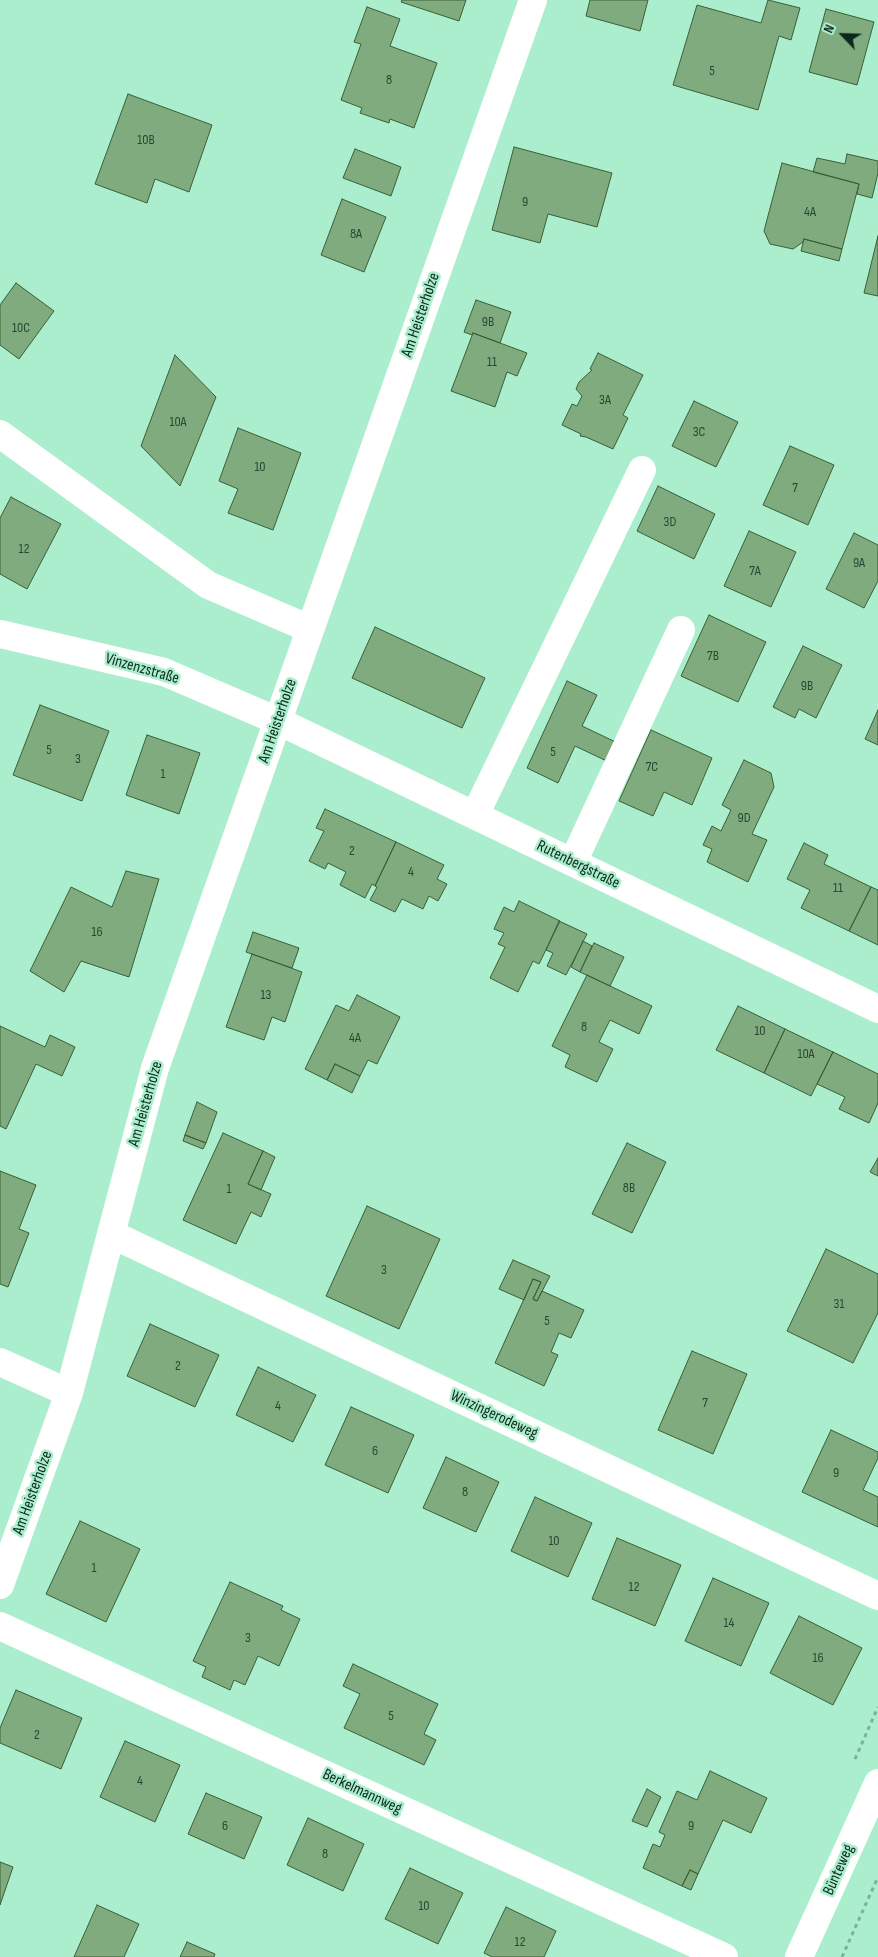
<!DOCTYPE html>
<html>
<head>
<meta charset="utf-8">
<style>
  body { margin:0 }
  #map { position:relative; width:878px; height:1957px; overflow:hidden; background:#abeece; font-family:"Sofia Sans Condensed",sans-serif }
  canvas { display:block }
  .north { position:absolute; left:818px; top:10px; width:50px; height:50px; -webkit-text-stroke:4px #abeece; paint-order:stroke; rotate:294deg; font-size:14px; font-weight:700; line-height:20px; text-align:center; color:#0c271c }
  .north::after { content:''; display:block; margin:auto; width:18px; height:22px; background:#0c271c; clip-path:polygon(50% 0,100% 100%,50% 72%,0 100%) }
</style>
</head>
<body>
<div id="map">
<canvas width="878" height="1957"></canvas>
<div class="north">N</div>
</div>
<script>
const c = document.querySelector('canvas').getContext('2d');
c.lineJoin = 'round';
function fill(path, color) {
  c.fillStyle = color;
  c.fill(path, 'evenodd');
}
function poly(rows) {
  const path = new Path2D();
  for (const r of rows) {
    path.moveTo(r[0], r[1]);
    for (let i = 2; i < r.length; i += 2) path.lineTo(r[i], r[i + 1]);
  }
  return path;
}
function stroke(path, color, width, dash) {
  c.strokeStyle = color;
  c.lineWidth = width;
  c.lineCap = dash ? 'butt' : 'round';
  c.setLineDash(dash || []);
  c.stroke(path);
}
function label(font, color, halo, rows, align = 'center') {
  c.font = font + ' "Sofia Sans Condensed",sans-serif';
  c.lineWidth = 5;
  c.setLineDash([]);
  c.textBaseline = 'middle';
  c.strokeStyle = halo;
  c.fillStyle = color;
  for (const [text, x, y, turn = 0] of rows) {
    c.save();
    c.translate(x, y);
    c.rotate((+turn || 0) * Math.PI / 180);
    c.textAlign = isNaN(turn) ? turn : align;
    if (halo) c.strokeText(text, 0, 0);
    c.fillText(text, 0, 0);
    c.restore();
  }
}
const building = poly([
  [402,0,466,0,459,21,401,2,402,0],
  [590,0,648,0,640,31,586,16,590,0],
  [768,0,800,8,791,40,779,36,758,110,673,85,697,5,761,23,768,0],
  [367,7,400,19,390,46,437,63,414,128,390,119,389,123,360,113,362,108,341,100,361,44,354,42,367,7],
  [826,9,874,22,857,85,809,72,826,9],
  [128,94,212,125,189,192,155,179,147,203,95,184,128,94],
  [514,147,612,173,597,227,548,214,540,243,492,230,514,147],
  [355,149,401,167,391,196,343,178,355,149],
  [847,154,878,161,878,173,872,198,857,194,859,184,813,172,817,158,845,164,847,154],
  [782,163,859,184,842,249,804,239,803,242,793,249,770,244,764,231,782,163],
  [342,199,386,217,364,272,321,255,342,199],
  [878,236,878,296,864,293,878,236],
  [804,239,842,249,839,261,801,251,804,239],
  [16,283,54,311,19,359,0,345,0,305,16,283],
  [476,300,511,312,500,343,473,333,472,335,464,332,476,300],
  [473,333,527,353,517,376,507,372,495,407,451,391,473,333],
  [598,353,643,375,623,415,628,418,613,449,586,437,580,436,581,434,562,425,572,404,577,406,582,396,576,389,579,382,592,370,590,369,598,353],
  [175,355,216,397,180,486,141,446,175,355],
  [694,401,738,422,716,467,672,446,694,401],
  [238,428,301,453,273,530,228,513,238,489,219,481,238,428],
  [790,446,834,465,808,525,763,505,790,446],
  [658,486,715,514,694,559,637,531,658,486],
  [11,497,61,524,27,589,0,574,0,518,11,497],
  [749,531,796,552,771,607,724,586,749,531],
  [854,533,878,545,878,581,864,608,826,589,854,533],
  [709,615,766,642,738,702,681,676,709,615],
  [375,627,485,678,462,728,352,678,375,627],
  [803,646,842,665,816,718,799,709,795,718,773,707,803,646],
  [567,681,597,695,582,726,622,745,613,764,575,746,558,783,527,768,567,681],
  [40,705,109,731,82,801,13,775,40,705],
  [878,710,878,745,865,739,878,710],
  [651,730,712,758,692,805,664,792,653,816,619,801,651,730],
  [147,735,200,753,179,814,126,795,147,735],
  [744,760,771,773,774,787,752,834,767,840,748,882,707,862,712,849,703,845,712,826,721,831,731,810,722,805,744,760],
  [325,809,396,842,375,886,372,884,365,898,340,885,346,872,328,863,325,869,309,861,324,831,316,828,325,809],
  [396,842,444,865,437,879,447,884,438,901,429,896,423,909,402,899,395,912,370,900,377,887,375,886,396,842],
  [804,843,828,855,824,864,871,887,849,931,801,908,810,890,787,879,804,843],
  [126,871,159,879,129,977,81,961,64,992,30,971,71,887,112,907,126,871],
  [871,887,878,890,878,945,849,931,871,887],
  [519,901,560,921,539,964,533,961,518,992,490,978,505,947,498,944,504,933,494,929,504,907,514,912,519,901],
  [559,921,587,934,566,975,547,966,553,953,546,950,559,921],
  [253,932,299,948,292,968,246,952,253,932],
  [583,941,592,946,580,972,571,967,583,941],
  [594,943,624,957,610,986,580,972,594,943],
  [252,954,302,972,285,1022,272,1017,264,1040,226,1027,252,954],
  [587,975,652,1006,639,1034,610,1020,599,1042,613,1049,597,1082,565,1067,570,1055,552,1046,587,975],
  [357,995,400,1017,377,1064,368,1060,360,1076,335,1064,327,1080,305,1069,336,1005,349,1011,357,995],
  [738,1006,785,1029,764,1073,716,1050,738,1006],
  [0,1026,45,1047,50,1035,75,1047,62,1076,36,1064,6,1129,0,1126,0,1026],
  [785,1029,833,1052,811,1096,764,1073,785,1029],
  [833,1052,878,1074,878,1103,869,1123,839,1109,845,1097,817,1084,833,1052],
  [335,1064,360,1076,352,1093,327,1080,335,1064],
  [197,1102,217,1112,206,1143,185,1135,197,1102],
  [223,1133,263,1151,248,1184,271,1194,261,1217,251,1212,236,1244,183,1220,223,1133],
  [185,1135,206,1143,203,1149,183,1141,185,1135],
  [627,1143,666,1162,632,1233,592,1214,627,1143],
  [263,1151,275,1157,261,1190,248,1184,263,1151],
  [878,1158,878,1176,870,1172,878,1158],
  [0,1171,36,1185,19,1229,29,1233,8,1287,0,1284,0,1171],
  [367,1206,440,1239,399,1329,326,1296,367,1206],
  [826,1249,878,1274,878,1313,853,1363,787,1331,826,1249],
  [513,1260,550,1276,537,1301,533,1299,541,1282,533,1279,524,1300,499,1289,513,1260],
  [533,1279,541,1282,533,1299,537,1301,542,1291,584,1310,571,1338,559,1333,551,1352,558,1355,544,1386,495,1363,533,1279],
  [150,1324,219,1355,195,1407,127,1376,150,1324],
  [692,1351,747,1374,713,1454,658,1430,692,1351],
  [258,1367,316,1395,293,1442,236,1415,258,1367],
  [351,1407,414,1435,388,1493,325,1465,351,1407],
  [831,1430,878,1452,878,1458,863,1490,878,1497,878,1527,802,1492,831,1430],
  [446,1457,499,1482,476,1532,423,1508,446,1457],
  [535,1497,592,1523,568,1577,511,1551,535,1497],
  [80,1521,140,1549,106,1622,46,1594,80,1521],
  [617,1538,681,1565,655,1626,592,1599,617,1538],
  [713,1578,769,1603,741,1666,685,1641,713,1578],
  [230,1582,283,1606,281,1610,300,1619,279,1666,258,1656,245,1685,234,1680,230,1690,202,1677,206,1667,193,1661,230,1582],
  [799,1616,862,1648,833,1705,770,1673,799,1616],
  [353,1664,438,1704,424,1734,436,1740,424,1765,344,1728,360,1694,343,1686,353,1664],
  [16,1690,82,1718,61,1769,0,1743,0,1728,16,1690],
  [125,1741,180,1765,155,1822,100,1797,125,1741],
  [710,1771,767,1798,751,1833,723,1820,698,1874,690,1870,682,1886,643,1868,653,1844,660,1847,665,1835,659,1832,677,1791,697,1800,710,1771],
  [647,1789,661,1797,647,1827,632,1821,647,1789],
  [206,1793,262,1817,244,1859,188,1834,206,1793],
  [308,1818,364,1844,343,1891,287,1865,308,1818],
  [0,1862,13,1867,0,1905,0,1862],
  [410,1868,463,1893,438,1944,385,1919,410,1868],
  [690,1870,698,1874,691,1890,682,1886,690,1870],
  [97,1905,139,1924,124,1957,74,1957,97,1905],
  [506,1907,556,1931,544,1957,492,1957,484,1953,506,1907],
  [187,1942,215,1954,214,1957,180,1957,187,1942]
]);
const path = poly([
  [855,1759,878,1707],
  [842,1957,878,1877]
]);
const minor = poly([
  [0,434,208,585,310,629],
  [0,634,164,672,278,721,878,1009],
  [475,815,642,470],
  [573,862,681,630],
  [111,1234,878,1596],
  [0,1362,69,1393],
  [0,1585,69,1393,155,1068,533,0],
  [0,1626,724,1957],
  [799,1957,878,1783]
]);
const numberNames = [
  ["5",712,71],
  ["8",389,80],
  ["10B",146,140],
  ["9",525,202],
  ["4A",810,212],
  ["8A",356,234],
  ["9B",488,322],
  ["10C",21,328],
  ["11",492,362],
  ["3A",605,400],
  ["10A",178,422],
  ["3C",699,432],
  ["10",260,467],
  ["7",795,488],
  ["3D",670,522],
  ["12",24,549],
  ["9A",859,563],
  ["7A",755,571],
  ["7B",713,656],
  ["9B",807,686],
  ["5",49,750],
  ["5",553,752],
  ["3",78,759],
  ["7C",652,767],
  ["1",163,774],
  ["9D",744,818],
  ["2",352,851],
  ["4",411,872],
  ["11",838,888],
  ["16",97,932],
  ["13",266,995],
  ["8",584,1027],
  ["10",760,1031],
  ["4A",355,1038],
  ["10A",806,1054],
  ["8B",629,1188],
  ["1",229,1189],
  ["3",384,1270],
  ["31",839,1304],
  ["5",547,1321],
  ["2",178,1366],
  ["7",705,1403],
  ["4",278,1406],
  ["6",375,1451],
  ["9",836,1473],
  ["8",465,1492],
  ["10",554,1541],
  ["1",94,1568],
  ["12",634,1587],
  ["14",729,1623],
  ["3",248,1638],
  ["16",818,1658],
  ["5",391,1716],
  ["2",37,1735],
  ["4",140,1781],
  ["6",225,1826],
  ["9",691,1826],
  ["8",325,1854],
  ["10",424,1906],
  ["12",520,1942]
];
const streetNames = [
  ["Am Heisterholze",421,315,-71],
  ["Vinzenzstraße",142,669,16],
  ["Am Heisterholze",278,721,-71],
  ["Rutenbergstraße",578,865,26],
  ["Am Heisterholze",146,1104,-74],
  ["Winzingerodeweg",494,1415,25],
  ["Am Heisterholze",33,1493,-70],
  ["Berkelmannweg",362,1792,25],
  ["Bünteweg",839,1870,-66]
];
fill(building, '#80ab7e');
stroke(building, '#386037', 1);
stroke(path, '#7bb298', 3, [4, 4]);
stroke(minor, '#fff', 28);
label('14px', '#294834', null, numberNames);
label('16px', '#0c271c', '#abeece', streetNames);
</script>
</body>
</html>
